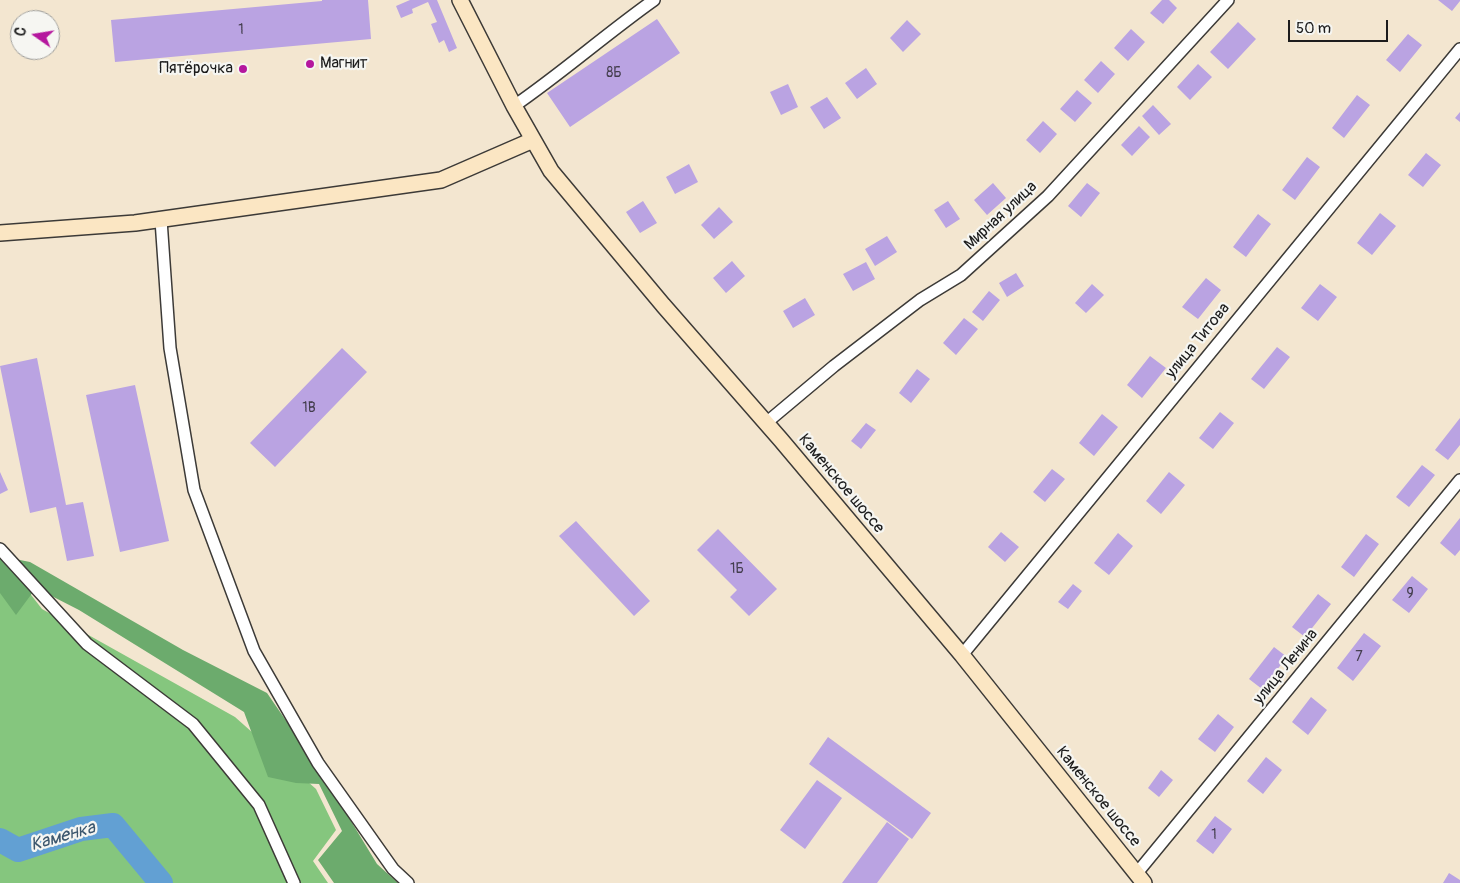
<!DOCTYPE html>
<meta charset="utf-8">
<style>
body{margin:0}
#map{position:relative;width:1460px;height:883px;overflow:hidden;background:#f3e6d0;font-family:Pangolin,sans-serif}
canvas{display:block}
.north{position:absolute;left:10px;top:10px;width:50px;height:50px;box-sizing:border-box;background:#f6f6f2;border:1px solid #9f9f9c;border-radius:50%;rotate:283deg;font-size:14px;font-weight:700;line-height:20px;text-align:center;color:#1c1c1c}
.north::after{content:'';display:block;margin:auto;width:18px;height:22px;background:#b5179e;clip-path:polygon(50% 0,100% 100%,50% 72%,0 100%)}
.scale{position:absolute;left:1288px;top:20px;width:100px;height:22px;box-sizing:border-box;border:2px solid #1c1c1c;border-top:0;padding-left:6px;font-size:15px;line-height:18px;white-space:nowrap;color:#1c1c1c;-webkit-text-stroke:4px #f6f6f2;paint-order:stroke}
</style>
<div id="map">
<canvas width="1460" height="883"></canvas>
<div class="north">С</div>
<div class="scale">50 m</div>
</div>
<script>
const ctx = document.querySelector('canvas').getContext('2d');
ctx.lineJoin = 'round';
function fillPath(path, color) {
  ctx.fillStyle = color;
  ctx.fill(path, 'evenodd');
}
function strokePath(path, color, width, dash) {
  ctx.strokeStyle = color;
  ctx.lineWidth = width;
  ctx.lineCap = dash ? 'butt' : 'round';
  ctx.setLineDash(dash || []);
  ctx.stroke(path);
}
function write(font, color, halo, rows, align = 'center') {
  ctx.font = font + ' Pangolin,sans-serif';
  ctx.lineWidth = 4.5;
  ctx.setLineDash([]);
  ctx.textBaseline = 'middle';
  ctx.strokeStyle = halo;
  ctx.fillStyle = color;
  for (const [text, x, y, turn = 0] of rows) {
    ctx.save();
    ctx.translate(x, y);
    ctx.rotate((+turn || 0) * Math.PI / 180);
    ctx.textAlign = isNaN(turn) ? turn : align;
    if (halo) ctx.strokeText(text, 0, 0);
    ctx.fillText(text, 0, 0);
    ctx.restore();
  }
}
fillPath(new Path2D(`
 M0,555l42,54 193,108 81,72 20,41 -23,31 15,22h-160l-51,-62 -34,-2 -63,22 -20,-11z
 M110,833l41,50h-151v-32l18,9 66,-24z`), '#85c67e');
fillPath(new Path2D(`
 M0,556l30,6 153,88 84,43 53,77 57,94 21,19h-64l-16,-23 24,-29 -23,-47 -23,-1 -28,-6 -24,-65 -165,-102 -43,-22 -20,27 -16,-22z`), '#6cab6d');
strokePath(new Path2D(`
 M0,840l18,10 63,-21 32,-4 48,58`), '#62a0d3', 24);
fillPath(new Path2D(`
 M322,0h46l3,39 -256,23 -4,-42 211,-19z
 M410,0h27l20,48 -8,4 -5,-12 -5,3 -8,-19 6,-2 -9,-20 -16,7 1,4 -12,5 -5,-12z
 M1162,0h7l8,8 -14,16 -13,-11z
 M1438,0h22v1l-8,10z
 M657,19l23,34 -110,74 -23,-34z
 M907,20l14,14 -18,18 -13,-14z
 M1238,22l18,17 -28,30 -18,-17z
 M1131,29l14,13 -17,19 -14,-13z
 M1408,34l14,11 -22,27 -14,-12z
 M1101,61l14,13 -17,19 -14,-13z
 M1198,64l14,13 -22,23 -13,-13z
 M866,68l11,16 -20,15 -12,-16z
 M788,84l10,23 -17,8 -11,-23z
 M1077,90l15,13 -17,19 -15,-13z
 M1357,95l13,10 -26,33 -12,-10z
 M827,97l14,21 -17,11 -14,-22z
 M1153,105l18,19 -12,11 -17,-19z
 M1460,112v10l-5,-4z
 M1043,121l14,13 -17,19 -14,-13z
 M1139,126l11,11 -18,19 -11,-11z
 M1426,153l15,12 -18,22 -15,-12z
 M1307,157l13,10 -25,33 -13,-10z
 M689,164l9,18 -23,12 -9,-17z
 M993,183l13,15 -19,17 -13,-15z
 M1087,183l13,10 -19,24 -13,-11z
 M643,201l14,22 -17,10 -14,-21z
 M948,201l12,18 -14,9 -12,-18z
 M719,207l14,15 -19,17 -13,-14z
 M1380,213l16,13 -24,29 -15,-12z
 M1258,214l13,10 -25,33 -13,-10z
 M887,236l10,16 -22,14 -10,-17z
 M732,261l13,15 -19,17 -13,-15z
 M866,262l9,17 -22,12 -10,-17z
 M1016,273l8,13 -17,11 -8,-14z
 M1206,278l15,12 -23,29 -16,-12z
 M1092,284l12,11 -18,18 -11,-10z
 M1320,284l17,13 -19,24 -17,-13z
 M989,291l11,9 -17,21 -11,-9z
 M805,298l10,17 -22,13 -10,-17z
 M964,318l14,11 -22,26 -13,-12z
 M1277,347l13,10 -26,32 -13,-10z
 M342,348l25,24 -92,95 -25,-24z
 M1150,356l16,12 -24,30 -15,-13z
 M37,358l29,147 17,-3 11,54 -27,5 -11,-54 -26,6 -30,-147z
 M917,369l13,10 -19,24 -12,-10z
 M135,385l34,156 -49,11 -34,-157z
 M1220,412l14,11 -21,26 -14,-11z
 M1102,414l16,13 -24,29 -15,-13z
 M1460,418v27l-12,15 -13,-10z
 M866,423l10,7 -15,19 -10,-8z
 M1422,465l13,10 -26,32 -13,-10z
 M1052,469l13,10 -20,23 -12,-10z
 M0,472l8,18 -8,4z
 M1169,472l16,13 -24,29 -15,-13z
 M1460,518v32l-5,6 -15,-13z
 M576,521l74,80 -16,15 -75,-80z
 M718,529l59,60 -28,27 -19,-19 7,-7 -40,-40z
 M1001,532l18,15 -14,15 -17,-15z
 M1118,533l15,13 -24,29 -15,-12z
 M1366,534l13,10 -25,33 -13,-10z
 M1412,576l16,13 -19,24 -17,-13z
 M1073,584l9,7 -14,18 -10,-7z
 M1318,594l13,10 -26,33 -13,-10z
 M1364,633l17,13 -28,35 -16,-13z
 M1274,647l13,10 -25,32 -13,-10z
 M1311,697l16,13 -19,25 -16,-13z
 M1218,714l16,13 -19,25 -17,-13z
 M828,737l103,76 -19,26 -103,-75z
 M1266,757l16,13 -19,24 -16,-13z
 M1161,770l12,10 -14,17 -11,-9z
 M817,780l25,18 -37,51 -25,-19z
 M1215,816l17,13 -19,25 -17,-13z
 M887,822l22,17 -32,44h-35z
 M1449,873l11,7v3h-17z`), '#baa3e2');
const street = new Path2D(`
 M514,106c48,-33 92,-72 140,-106
 M161,220l9,128 24,142 60,161 64,112 75,106 15,14
 M766,423l68,-57 86,-66 41,-25 87,-79 180,-196
 M0,549l87,95 106,80 66,81 35,78
 M962,655l498,-606
 M1137,873l323,-393`);
const secondary = new Path2D(`
 M460,0l54,106 37,65 112,134 118,135 181,215 182,228
 M0,233l135,-10 306,-43 92,-40`);
strokePath(street, '#3c3a37', 14);
strokePath(secondary, '#3c3a37', 18);
strokePath(street, '#fff', 11);
strokePath(secondary, '#fbe6c3', 15);
for (const [x, y, r, color] of [
 [310,64,5,"#b5179e"],
 [243,69,5,"#b5179e"]
]) {
  const dot = new Path2D();
  dot.arc(x, y, r, 0, 2 * Math.PI);
  ctx.fillStyle = color;
  ctx.fill(dot);
  strokePath(dot, '#f6f6f2', 2);
}
write('14px', '#443e4e', null, [
 ["1",241,30],
 ["8Б",614,73],
 ["1В",309,408],
 ["1Б",737,569],
 ["9",1410,594],
 ["7",1359,657],
 ["1",1214,835]
]);
write('16px', '#1c1c1c', '#f6f6f2', [
 ["Магнит",320,64],
 ["Пятёрочка",233,69,"right"]
], 'left');
write('16px', '#1c1c1c', '#f6f6f2', [
 ["Мирная улица",1001,216,-43],
 ["улица Титова",1198,341,-51],
 ["Каменское шоссе",841,484,50],
 ["улица Ленина",1286,667,-51],
 ["Каменское шоссе",1098,797,51]
]);
write('italic 18px', '#3c576e', '#f6f6f2', [
 ["Каменка",63,837,-16]
]);
</script>
